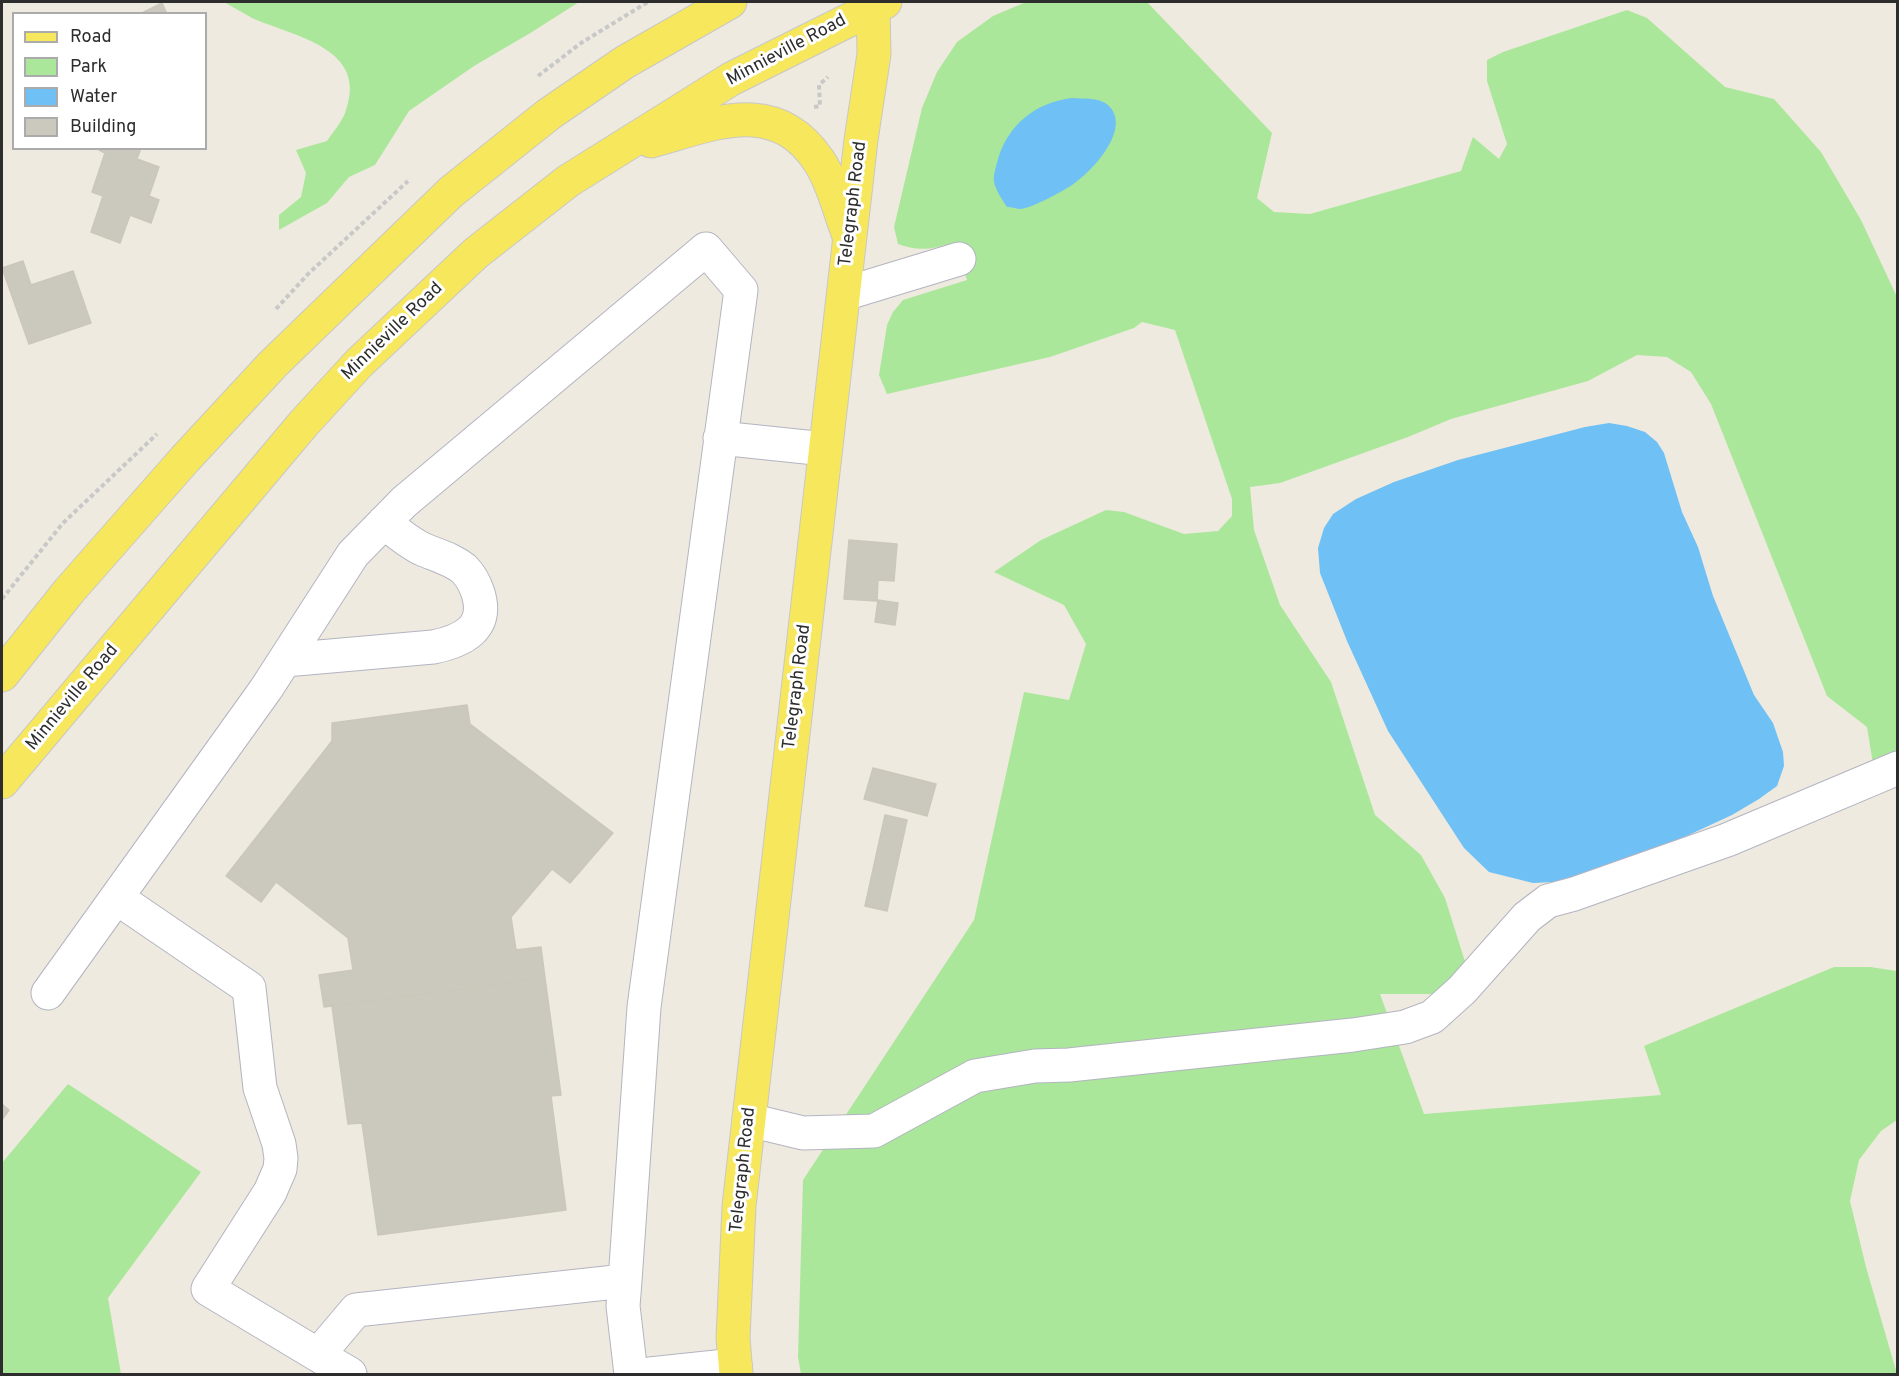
<!DOCTYPE html>
<style>
body{margin:0}
#map{position:relative;width:1899px;height:1376px;overflow:hidden;background:#efeadf;font-family:Overpass,sans-serif}
canvas{display:block}
.frame{position:absolute;inset:0;border:3px solid #2d2d2d;pointer-events:none}
.legend{position:absolute;left:12px;top:12px;width:195px;height:138px;box-sizing:border-box;background:#fff;border:2px solid #ababab;margin:0;padding:8px 10px;list-style:none;font-size:18px;color:#2d2d2d}
.legend li{display:flex;align-items:center;gap:12px;height:30px}
.legend b{width:30px;border:2px solid #ababab}
</style>
<div id="map">
<canvas width="1899" height="1376"></canvas>
<div class="frame"></div>
<ul class="legend">
<li><b style="height:8px;background:#f7e75d"></b>Road</li>
<li><b style="height:16px;background:#aae79a"></b>Park</li>
<li><b style="height:16px;background:#6fc0f4"></b>Water</li>
<li><b style="height:16px;background:#cbc8be"></b>Building</li>
</ul>
</div>
<script>
const ctx = document.querySelector('canvas').getContext('2d');
ctx.lineJoin = 'round';
function fillPath(path, color) {
  ctx.fillStyle = color;
  ctx.fill(path, 'evenodd');
}
function strokePath(path, color, width, dash) {
  ctx.strokeStyle = color;
  ctx.lineWidth = width;
  ctx.lineCap = dash ? 'butt' : 'round';
  ctx.setLineDash(dash || []);
  ctx.stroke(path);
}
function write(font, color, halo, rows, align = 'center') {
  ctx.font = font + ' Overpass,sans-serif';
  ctx.lineWidth = 6;
  ctx.setLineDash([]);
  ctx.textBaseline = 'middle';
  ctx.strokeStyle = halo;
  ctx.fillStyle = color;
  for (const [text, x, y, turn = 0] of rows) {
    ctx.save();
    ctx.translate(x, y);
    ctx.rotate((+turn || 0) * Math.PI / 180);
    ctx.textAlign = isNaN(turn) ? turn : align;
    if (halo) ctx.strokeText(text, 0, 0);
    ctx.fillText(text, 0, 0);
    ctx.restore();
  }
}
fillPath(new Path2D(`
 M224,2h355l-47,30 -58,34 -65,45 -34,54 -26,12 -22,26 -48,27v-15l22,-18 5,-24 -10,-23 31,-9c6,-9 14,-18 18,-28 25,-65 -50,-76 -93,-95 -9,-5 -19,-11 -28,-16z
 M1026,2h121l125,131 -15,65 17,14 36,2 151,-43 12,-34 26,22 8,-15 -20,-63v-21l16,-8 124,-42 20,8 78,69 49,12 47,53 40,68 36,77v456l-24,11 -6,-37 -40,-31 -116,-292 -20,-32 -24,-15 -30,-2 -49,26 -137,38 -43,18 -128,46 -30,4 4,43 26,75 51,77 44,133 46,40 24,43 22,70 -26,26h-61l44,120 237,-19 -17,-49 190,-79h36l27,4v149l-16,11 -22,29 -9,41 16,66 31,107h-1096l-3,-17 5,-177 171,-260 50,-228 45,8 17,-56 -22,-39 -70,-33 47,-32 65,-30 18,2 60,22 34,-3 14,-15v-17l-57,-169 -33,-8 -8,6 -84,29 -163,37 -8,-19 8,-50 6,-13 10,-12 64,-20 -13,-37c-23,6 -33,9 -56,1l-4,-17 28,-119 15,-36 20,-30 36,-26z
 M68,1084l133,88 -93,126 13,76h-119v-211z`), '#aae79a');
fillPath(new Path2D(`
 M1072,98c11,1 27,-1 36,7 25,23 -16,67 -36,80 -11,7 -38,22 -51,24 -4,0 -9,-2 -14,-2 -5,-8 -11,-16 -13,-25 -1,-7 2,-15 4,-23 10,-34 38,-57 74,-61z
 M1609,423l18,3 18,6 12,10 7,11 18,59 16,35 15,49 41,99 19,28 10,29 1,14 -7,20 -18,13 -27,16 -121,56 -37,10 -41,2 -44,-11 -25,-24 -76,-117 -41,-90 -27,-68 -2,-25 6,-20 9,-14 23,-15 38,-17 64,-22 127,-33z`), '#6fc0f4');
const building = new Path2D(`
 M162,3l5,11h-27z
 M100,148h41l-4,11 22,8 -10,29 10,4 -8,23 -21,-8 -10,28 -29,-11 12,-36 -11,-4 13,-39 -6,-3z
 M23,261l8,24 42,-14 18,52 -62,21 -27,-76z
 M849,540l48,4 -3,37 -16,-1 -1,21 -33,-2z
 M878,600l20,3 -3,22 -20,-3z
 M467,705l3,19 143,109 -43,50 -18,-14 -41,48 5,33 25,-3 4,31 -221,29 -5,-32 34,-5 -5,-32 -72,-56 -15,20 -35,-26 106,-135v-18z
 M873,768l63,16 -9,32 -63,-17z
 M885,815l22,5 -20,91 -22,-5z
 M545,978l16,117 -10,1 15,114 -188,25 -16,-112 -14,1 -16,-118z
 M2,1104l7,6 -7,10z`);
fillPath(building, '#cbc8be');
strokePath(building, '#cbc7b9', 1.5);
const minor = new Path2D(`
 M844,294l115,-35
 M720,438l105,11
 M285,660l148,-13c30,-6 56,-19 45,-54 -3,-9 -7,-17 -14,-24 -12,-10 -28,-14 -42,-20 -14,-7 -26,-17 -38,-27
 M48,993l218,-304 87,-135 51,-52 302,-253 35,41 -97,717 -19,274 -269,29 -38,45 -110,-66 62,-97 10,-23 1,-11 -2,-14 -19,-56 -11,-100 -132,-90
 M749,1120l54,13 71,-2 101,-55 60,-10 34,-1 284,-30 52,-8 27,-10 30,-27 65,-73 21,-16 26,-7 153,-54 171,-72
 M625,1281l-2,25 8,68
 M318,1355l32,19
 M650,1374l85,-9`);
const major = new Path2D(`
 M651,141c62,-17 124,-46 168,20 14,21 20,49 29,72
 M2,675l67,-84 116,-132 88,-95 178,-172 98,-78 76,-52 105,-60
 M2,782l302,-359 55,-60 117,-110 92,-72 163,-102 154,-77
 M736,1374l-3,-36 6,-132 122,-1066 13,-86 -1,-48 -2,-4`);
strokePath(minor, '#b3b4c1', 35);
strokePath(major, '#c8c8c8', 35);
strokePath(new Path2D(`
 M538,76l43,-33 67,-41
 M814,107l6,-1 -1,-21 9,-8
 M276,309l32,-35 100,-93
 M2,599l61,-76 94,-89`), '#c8c8c8', 4, [4.5, 3]);
strokePath(minor, '#fff', 33);
strokePath(major, '#f7e75d', 33);
write('18px', '#2d2d2d', '#fff', [
 ["Minnieville Road",787,51,-28],
 ["Telegraph Road",854,204,-83],
 ["Minnieville Road",393,332,-44],
 ["Telegraph Road",798,687,-83],
 ["Minnieville Road",73,698,-50],
 ["Telegraph Road",744,1170,-84]
]);
</script>
